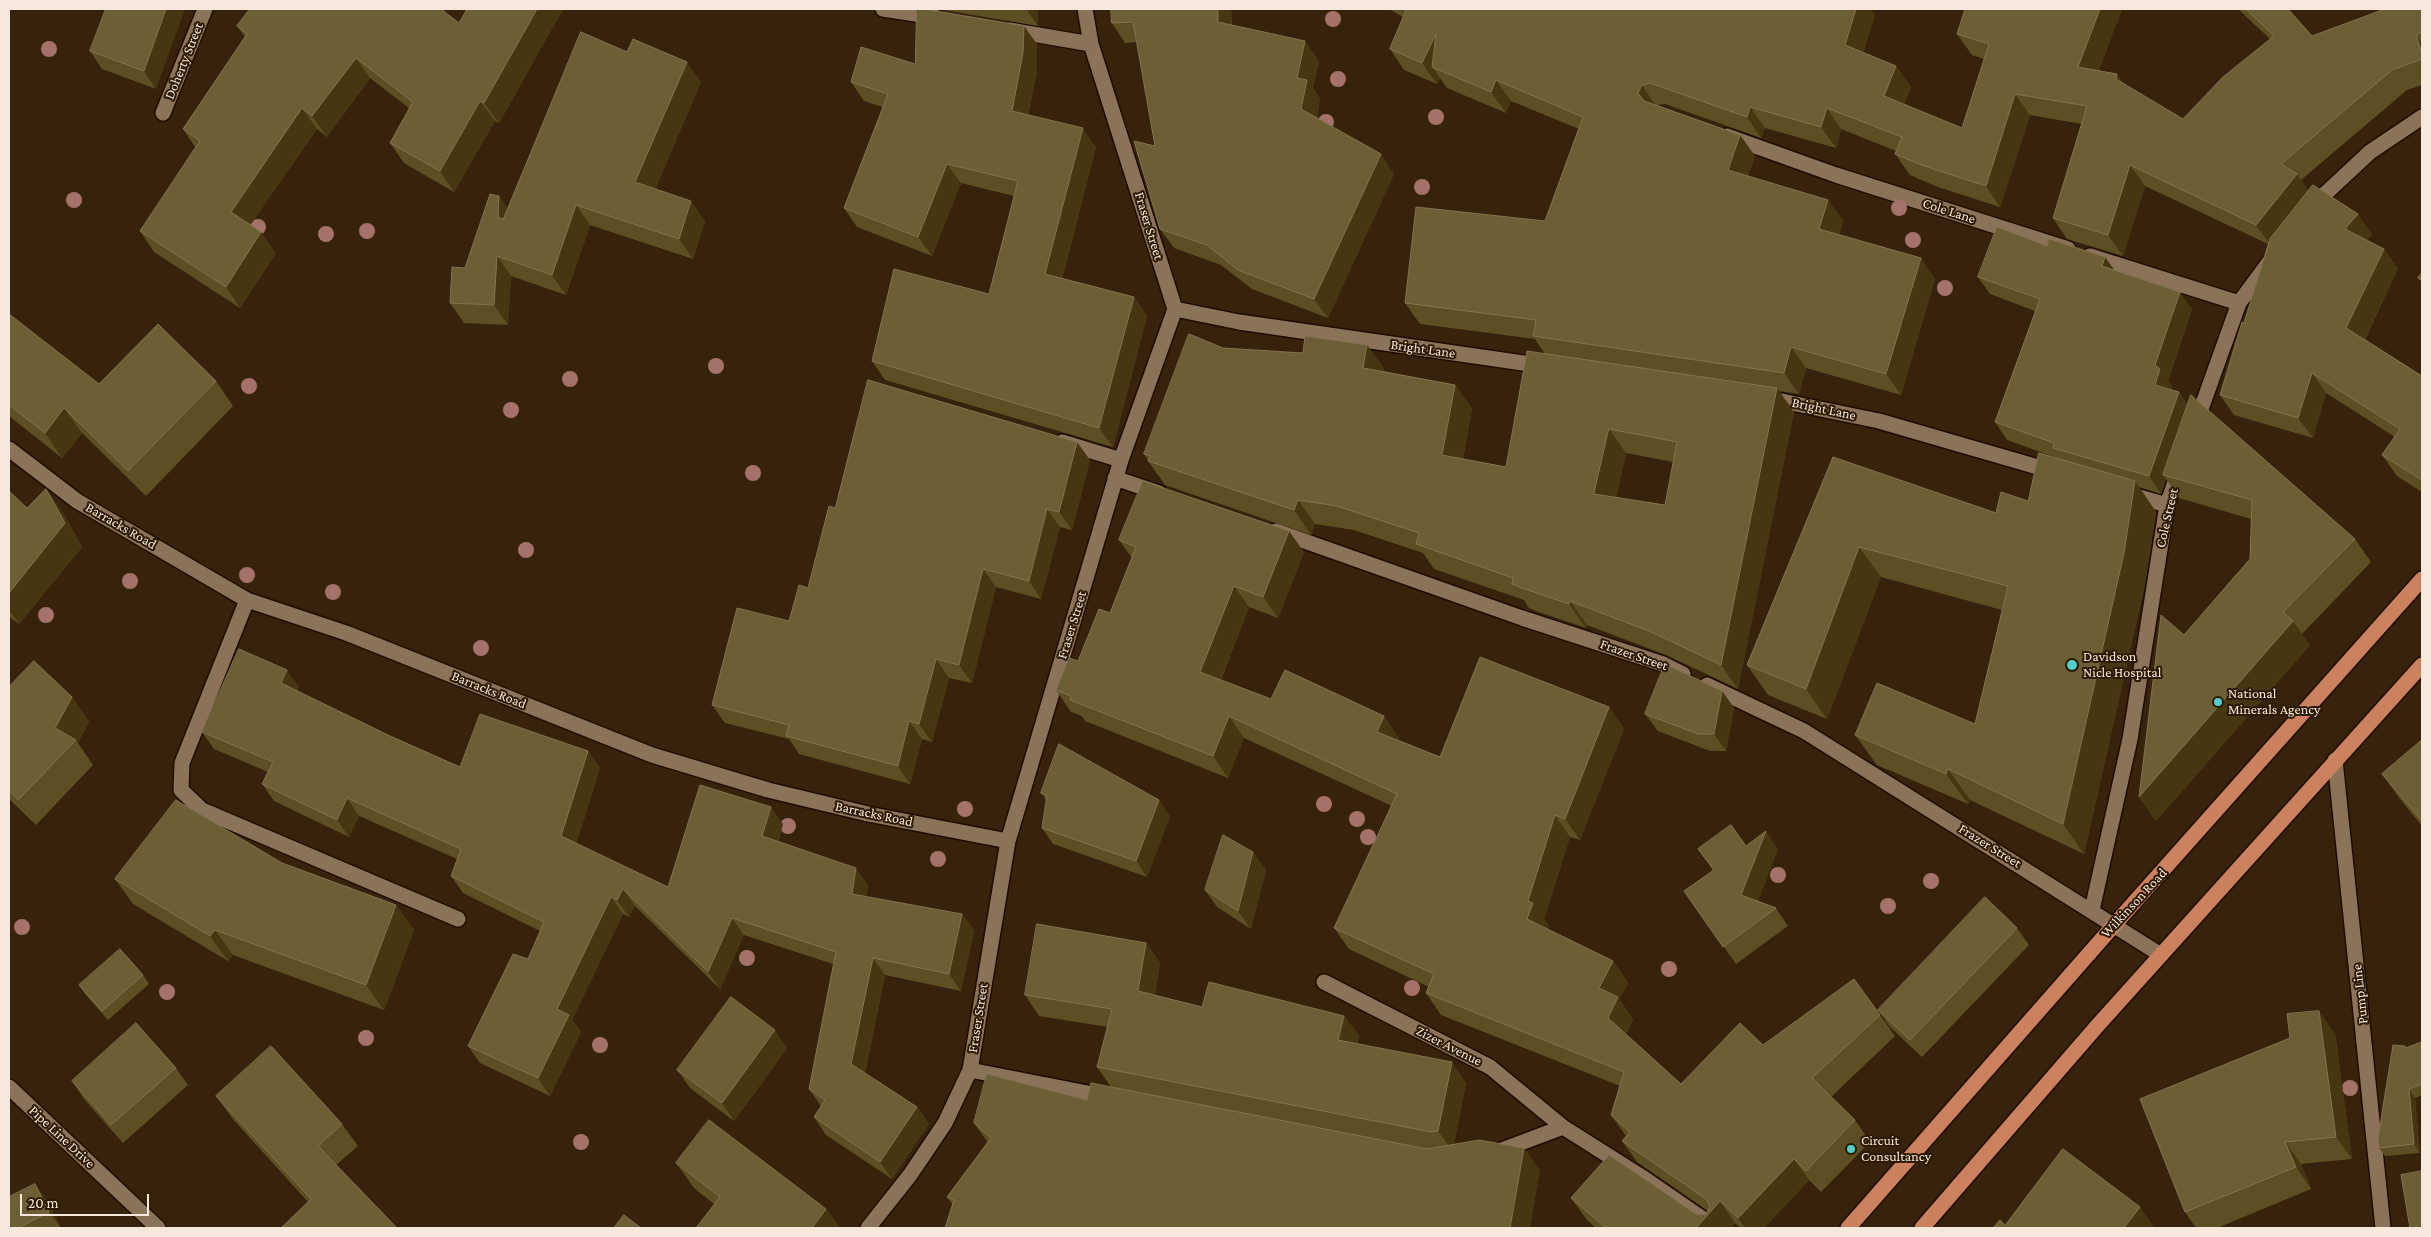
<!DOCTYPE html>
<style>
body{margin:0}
#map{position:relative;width:2431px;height:1237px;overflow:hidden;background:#37230b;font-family:"Crimson Pro",serif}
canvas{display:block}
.frame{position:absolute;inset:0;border:10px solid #f6e8da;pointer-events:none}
.scale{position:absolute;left:20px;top:1194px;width:129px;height:22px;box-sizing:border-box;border:2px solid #f6e8da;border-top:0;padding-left:6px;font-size:15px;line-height:18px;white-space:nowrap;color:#f6e8da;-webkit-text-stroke:4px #2d1902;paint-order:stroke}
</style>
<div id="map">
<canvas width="2431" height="1237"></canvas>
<div class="frame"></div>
<div class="scale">20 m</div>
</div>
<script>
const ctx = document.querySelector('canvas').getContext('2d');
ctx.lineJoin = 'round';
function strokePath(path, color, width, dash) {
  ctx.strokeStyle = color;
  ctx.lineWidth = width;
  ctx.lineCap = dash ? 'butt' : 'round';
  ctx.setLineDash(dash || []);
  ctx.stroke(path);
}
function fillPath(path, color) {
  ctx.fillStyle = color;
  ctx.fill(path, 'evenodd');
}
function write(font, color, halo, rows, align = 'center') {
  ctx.font = font + ' "Crimson Pro",serif';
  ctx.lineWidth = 4;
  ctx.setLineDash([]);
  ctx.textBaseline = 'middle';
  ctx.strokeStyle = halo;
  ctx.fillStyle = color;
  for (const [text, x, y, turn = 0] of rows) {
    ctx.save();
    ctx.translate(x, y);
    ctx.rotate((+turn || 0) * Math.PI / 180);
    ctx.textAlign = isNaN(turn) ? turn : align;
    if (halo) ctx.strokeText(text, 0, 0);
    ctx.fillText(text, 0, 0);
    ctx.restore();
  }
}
const minor = new Path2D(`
 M883,9l52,8
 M1009,30l82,14
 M163,113l42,-104
 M1727,136l109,39 232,74
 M2311,207l59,-55 52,-35
 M2090,256l149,47
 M1175,309l64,13 305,44
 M1767,398l112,23 176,51
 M2196,423l43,-120 31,-42
 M1062,442l59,18
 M9,449l68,52 170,99 99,33 306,122 116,35 100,24 140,27
 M1115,478l44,15
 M2129,494l38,11
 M1276,531l246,87 141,46 20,10
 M247,600l-65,163 -1,27 21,20 256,109
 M1707,685l97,46 357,224
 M2335,760l48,468
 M2092,910l38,-171 37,-234 12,-34
 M1324,982l166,85 73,60 79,50 74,51
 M970,1070l138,27
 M9,1087l149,141
 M1494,1153l69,-26
 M868,1228l42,-53 35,-52 25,-53 38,-229 113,-381 54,-151 -84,-265 -6,-35`);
const major = new Path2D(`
 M1848,1228l267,-304 307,-345
 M1922,1228l176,-203 324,-360`);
strokePath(minor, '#1e0b00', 18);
strokePath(major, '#1e0b00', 18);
strokePath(minor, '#8b7359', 15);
strokePath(major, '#cb815d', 15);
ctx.fillStyle = '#a57269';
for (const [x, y] of [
 [1333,19],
 [49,49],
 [1338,79],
 [1436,117],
 [1326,122],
 [1422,187],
 [74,200],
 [1899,208],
 [258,227],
 [367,231],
 [326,234],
 [1913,240],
 [1945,288],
 [716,366],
 [570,379],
 [249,386],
 [511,410],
 [753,473],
 [526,550],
 [247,575],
 [130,581],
 [333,592],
 [46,615],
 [481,648],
 [1324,804],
 [965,809],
 [1357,819],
 [788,826],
 [1368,837],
 [938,859],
 [1778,875],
 [1931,881],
 [1888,906],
 [22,927],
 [747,958],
 [1669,969],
 [1412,988],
 [167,992],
 [366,1038],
 [600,1045],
 [2350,1088],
 [581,1142]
]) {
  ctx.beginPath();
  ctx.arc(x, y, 8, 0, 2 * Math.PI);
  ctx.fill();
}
fillPath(new Path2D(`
 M106,9l50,80 -54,-20 -12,-18z
 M467,9h96l-64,114 -4,-2 -41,71 -50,-29 -14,-20 19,-35 -39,-30 -43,59 -10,-8 -67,96 26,28 -36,55 -86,-56 -14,-21 55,-84 -12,-18 62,-92 -8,-11 222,-3z
 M938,9h100v17z
 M1111,9h120l1,16 87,36 -6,27 7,11 -3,19 77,56 -66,144 -76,-29 -31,-24 -47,-17 -14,-19 -5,-83 -18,-104 -12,1 -13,-20z
 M1389,9h481l5,6 -12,38 33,13 15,21 -7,17 58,24 22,-69 -12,-4 -15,-21 165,-25 -23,61 25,14 59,35 87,-80 -32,-30h50l24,27 110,-27v76l-15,5 -106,90 7,11 64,43 -5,6 17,9 14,20 -33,70 57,37v116l-25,-16 -15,-21 13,-18 -69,-44 -13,45 -79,-23 -14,-20 24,-72 24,-79 -123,-58 -22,70 -56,-17 -14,-21 29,-94 -52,-9 -30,92 -62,-20 -28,-12 -15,-21 1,-3 -55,-22 -5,19 -71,-20 -4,10 -96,-34 -8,1 83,30 15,21 -7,20 95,44 -4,15 96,44 -34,116 -95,-27 -7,26 -20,-3 15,21 -56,277 -72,-34 -79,-30 -1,3 -50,-17 -7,-3 -5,-8 -90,-31 -11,-16 -69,-23 -39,-6 -4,11 -146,-50 -17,-24v-1l-4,-6 79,-106 80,5 64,-8 17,24 -1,2 72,14 17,24 -9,50 43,8 39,-113 -10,-15 -115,-15 -15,-21 140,-82 34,-92 -68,-28 -5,12 -59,-25 -7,-10 -3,6 -33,-14 -14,-21 13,-32zM1626,453l47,9 -8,43 -49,-7z
 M1037,44v27l-9,44 68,32 -34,132 72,18 13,19 -34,131 -228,-67 -13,-19 117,-67 25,-98 -53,-13 -29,73 -75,-29 -13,-19 39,-101 -19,-6 -13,-19z
 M627,52l74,30 -46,107 50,32 -12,38 -103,-34 -24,70 -55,-19 -3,49 -44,-2 -14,-20 15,-35 34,-72 8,12z
 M2047,246l58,11 9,13 78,39 -24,72 4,6 -1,3 8,2 9,13 167,134 16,23 -69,72 8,11 -154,176 -17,-24 45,-162 66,-76 1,-40 -72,-21 -13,-19 -5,15 -22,-7 17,25 -11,72 -61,270 -114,-54 -2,4 -91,-39 -22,-30 120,-11 27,-114 -121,-33 -54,142 -59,-24 -21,-30 86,-208 163,56 32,-12 33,-41 -1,-1 -53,-19 -12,-18 40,-111 -45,-17 -12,-17z
 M9,314l90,70 117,-3 17,25 -87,90 -64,-63 -20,25 -53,-42z
 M1090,460l-18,70 -12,-3 -19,72 -45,-12 -24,96 -23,-5 -17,64 -10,-3 -12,45 -111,-30 -10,-15 -64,-16 -13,-18 77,-84 19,-33 27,-80z
 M46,489l17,24 19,34 -63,77 -10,-7v-126l18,17z
 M1119,540l185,12 -26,66 -29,-11 -28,73 50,19 113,17 15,22 -1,2 42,17 169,-50 15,22 -44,111 -10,-3 -26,82 4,6 -1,4 66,32 15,22 -9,16 14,20 -7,15 55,50 82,-39 117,-30 15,21 -64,61 24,23 15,22 -49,50 -12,-12 -45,48h-23l-6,-5 -5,5h-134l-9,-8 -16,-22 125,16 9,1 3,-4 -71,-49 -15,-21 4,-5 -15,-21 9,-29 -179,-71 -15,-22 3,-6 -80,-38 -15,-21 58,-122 -148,-68 -16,40 -143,-57 -3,-5 -11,-4 -15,-22 22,-29 32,-48 22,-55z
 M9,687l63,10 17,25 -11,21 15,22 -57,60 -27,-26z
 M299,687l-2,4 93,45 70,31 128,-16 12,17 -24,76 92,43 115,-63 -5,18 90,43 -2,12 96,17 12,17 -13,60 -76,-16 -20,98 52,34 12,17 -37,55 -66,-44 -12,-18 7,-11 -12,-17 24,-125 -89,-29 -24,54 -85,-83 -6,11 -6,-3 -51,106 9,12 -31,64 -70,-33 -12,-17 60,-87 12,-28 -77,-38 -12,-17 6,-17 -98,-43 -10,21 -75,-36 -12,-17 6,-12 -54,-23 -12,-17z
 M1722,691l12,17 -8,43h-16l-52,-20 -13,-17z
 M2422,740v86l-22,-27 -18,-25z
 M1041,793l129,23 -23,61 -94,-33 -11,-16 4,-28z
 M1746,846l32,3 -20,52 18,7 12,18 -52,38 -52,-73 29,-21 -15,-21z
 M1253,852l13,18 -15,59 -34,-22 -12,-17z
 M282,863l114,42 18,25 -30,80 -151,-55 -5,6 -95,-57 -18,-25z
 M2017,928l12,17 -107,112 -32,-30 -12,-17z
 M1146,943l14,20 -5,32 47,12 142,9 15,20 -2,8 109,39 -12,61 70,4 16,23 -588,33 -5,-7 41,-54 -14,-20 113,-23 24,-13 -14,-20 11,-40 -69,-11 -14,-21z
 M143,975l6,9 -41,36 -23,-26 -6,-9z
 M2335,1033l17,126 -51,5 10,25 -94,39h-21l-11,-16 105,-174z
 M2422,1042v53l-7,3 5,55 -35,3 -6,-8 26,-102 2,2z
 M787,1048l-53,73 -44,-33 -13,-18z
 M176,1068l12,17 -65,58 -39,-44 -12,-18z
 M216,1096l126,28 16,22 -22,19 61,63 -89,-26 -76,-84z
 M676,1163l150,46 14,19h-144l18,-24 -20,-16z
 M47,1201l14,27h-52z`), '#5c4f23');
fillPath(new Path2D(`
 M166,9h19l-29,80 -12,-18z
 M537,9h26l-64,114 -15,-20z
 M1026,9h12v17z
 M1218,9h13l1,33 -14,-20z
 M1856,9h14l5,6 -16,51 -14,-21z
 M2100,9h22l-30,79 -14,-21z
 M1024,26l13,18v27l-12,58 -13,-18z
 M1436,34l-4,33 8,11 -3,6 -15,-21z
 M2416,35l6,9v9z
 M1305,41l14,20 -6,27 7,11 -5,29 -14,-19 -4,-31z
 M356,58l14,20 -43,59 -15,-21z
 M687,62l14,20 -52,120 -14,-20z
 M1896,66l15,21 -12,30 -15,-21z
 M2117,74l15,21 -16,-16z
 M1496,80l15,21 -5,12 -15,-21z
 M1642,85l14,21 -3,8 -15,-21z
 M2015,94l15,21 -30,92 -14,-21z
 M480,101l15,20 -41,71 -14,-21z
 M1750,107l15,21 -4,10 -14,-21z
 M302,108l15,21 -72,104 -14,-21z
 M1827,108l14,21 -5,19 -15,-21z
 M1083,128l13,19 -38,146 -13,-19z
 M1740,135l15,21 -12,35 -15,-21z
 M1381,154l13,20 -66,144 -14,-19z
 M947,164l14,19 -29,73 -14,-19z
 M2130,165l15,21 -22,70 -15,-21z
 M2297,174l14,21 -40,51 -15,-21z
 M499,196l14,20 -1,22 -14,-21z
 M1828,200l15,20 -9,30 -15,-21z
 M691,201l14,20 -12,38 -14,-20z
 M576,205l14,20 -24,70 -14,-20z
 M2358,214l14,20 -12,15 -15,-20z
 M261,232l15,21 -36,55 -14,-21z
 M2384,249l14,20 -38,79 -14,-20z
 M497,256l14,20 -3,49 -14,-20z
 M2105,257l12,17 -15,-8z
 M1921,258l14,21 -34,116 -15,-21z
 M2180,292l12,17 -24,72 4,6 -5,16 -12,-18v-20z
 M1134,297l13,19 -34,131 -14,-19z
 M1367,345l17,24 -4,23 -17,-24z
 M1791,347l15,21 -7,26 -15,-21z
 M2312,373l14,20 -13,45 -15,-20z
 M1455,385l17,24 -13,71 -17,-25z
 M1777,388l17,24 -56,277 -17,-24z
 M2179,392l12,18 -28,65 3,4 -5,15 -12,-18z
 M64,408l18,25 -20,25 -17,-25z
 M1609,429l17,24 -15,66 -17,-25z
 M1077,442l13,18 -18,70 -13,-18z
 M2135,481l21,31 -11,72 -61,270 -21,-30z
 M46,489l17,24 19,34 -63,77 -10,-14v-17z
 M1298,500l17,24 -4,11 -17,-25z
 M1047,509l13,18 -19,72 -12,-18z
 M1289,531l15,21 -26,66 -15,-21z
 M1859,547l22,30 -54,142 -21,-30z
 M983,569l13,18 -24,96 -13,-18z
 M1234,586l15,21 -34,87 -15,-22z
 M1570,601l17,24 -1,3 -17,-24z
 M2293,621l17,24 -154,176 -17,-24z
 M936,659l13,19 -17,64 -13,-18z
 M287,670l12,17 -6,13 -12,-17z
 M1722,691l12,17 -8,43 -12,-17z
 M72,697l17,25 -11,21 -2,-3 -21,-12z
 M1609,707l15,22 -44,111 -15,-21z
 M1229,716l15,22 -16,40 -15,-22z
 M1384,716l15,22 -7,15 -15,-21z
 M909,721l13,18 -12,45 -12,-18z
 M588,751l12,17 -27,86 -12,-18z
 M1948,769l22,31 -2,4 -22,-30z
 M347,798l12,18 -10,21 -12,-17z
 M1159,800l11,16 -23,61 -11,-16z
 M771,807l12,17 -9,29 -12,-17z
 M1555,815l15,22 -26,82 4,6 -6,16 -15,-22 1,-18z
 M1766,831l12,18 -24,63 -13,-17z
 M1253,852l13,18 -15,59 -13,-18z
 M856,868l12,17 -4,26 -12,-17z
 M623,889l12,17 -6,11 -12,-17z
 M611,897l12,17 -51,106 9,12 -31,64 -12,-18 19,-69z
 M396,905l18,25 -30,80 -18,-25z
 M962,914l12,17 -13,60 -12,-17z
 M732,918l12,17 -24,54 -12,-17z
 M215,930l18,25 -5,6 -18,-25z
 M1146,943l14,20 -8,48 -14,-20z
 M873,958l12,17 -22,106 -12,-17z
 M1613,961l15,22 -9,16 14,20 -10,20 -15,-21 -9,-30z
 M2319,1011l16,22 17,126 -16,-22z
 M1344,1016l15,20 -7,25 -14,-21z
 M775,1030l12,18 -53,73 -12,-18z
 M1452,1062l14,21 -13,68 -15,-20z
 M2409,1089l6,9 5,55 -6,-9z
 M917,1107l12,17 -37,55 -12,-17z
 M2285,1142l16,22 10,25 -15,-22z
 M1524,1148l16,23 -10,57h-20z
 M1794,1159l15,21 -45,48h-19l-7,-10z
 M35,1184l12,17 14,27 -12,-16z
 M1720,1201l15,22 -5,5h-34z
 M2140,1207l14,20 -1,1h-29z
 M826,1209l14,19h-28z`), '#463611');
const building = new Path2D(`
 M106,9h60l-22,62 -54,-20z
 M250,9h191l18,14 8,-14h70l-53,94 -4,-2 -40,70 -50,-28 23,-41 -57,-44 -44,58 -10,-8 -71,104 30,20 -35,55 -86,-56 60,-90 -17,-12 64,-95 -10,-8z
 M917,9h7l100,17 -1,27 -11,58 71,17 -38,146 89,23 -35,131 -227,-67 22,-92 95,25 29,-113 -71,-17 -29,73 -74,-29 44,-114 -37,-12 10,-35 54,17z
 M1111,9h107v13l87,19 -8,37 10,2 -6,29 80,45 -67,145 -76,-29 -31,-25 -47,-16 -26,-88 21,5 -22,-124 -21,1z
 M1407,9h449l-11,36 51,21 -12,30 78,32 27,-84 -32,-10 8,-25h135l-22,58 39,7 -1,5 67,40 40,-42 51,-41 -28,-27h42l24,27 73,-27h37v23l-6,3 6,18v6l-30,11 -111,94 16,10 -41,51 -126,-60 -22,70 -55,-17 34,-112 -72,-12 -29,92 -62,-20 -29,-12 7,-17 -75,-29 -6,19 -71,-20 -3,10 -97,-34 -8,2 -4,8 6,8 96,34 -12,35 100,30 -9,29 102,29 -35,116 -95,-27 -7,26 -251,-37 3,-16 -131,-17 11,-96 129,14 38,-104 -87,-37 -5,12 -59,-25 4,-33 -14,29 -32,-14z
 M581,32l46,20 6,-13 54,23 -52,120 56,19 -12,38 -103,-34 -24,70 -55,-19 -3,49 -44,-2 2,-36 13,1 25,-74 9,2 -1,21 5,2z
 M2313,185l45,29 -13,15 39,20 -38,79 76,48v104l-40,-25 18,-26 -88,-56 -14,45 -78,-23 22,-73 2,1 26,-84z
 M1997,227l50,19 2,-7 56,18 -3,9 78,26 -25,73 5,4 -5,16 24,7 -30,84 -96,-28 1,-5 -59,-21 45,-123 -62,-22z
 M2422,273v8l-4,-3z
 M9,314l90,70 59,-60 58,57 -88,90 -64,-63 -19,25 -36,-28z
 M1189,334l34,14 80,5 2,-17 62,9 -4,23 92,17 -13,70 64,12 21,-116 250,37 -56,277 -72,-34 -79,-30 -1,3 -50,-17 -7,-3 1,-6 -97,-34 3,-11 -82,-27 -39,-6 -4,10 -146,-49 2,-5 -6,-2zM1609,429l68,13 -12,63 -71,-11z
 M868,380l209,62 -18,70 -12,-3 -18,72 -46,-12 -24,96 -23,-6 -17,65 -10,-3 -11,45 -112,-30 3,-11 -77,-20 25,-97 52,13 10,-36 9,3 21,-82 6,2z
 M2191,395l164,144 -72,73 10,9 -154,176 22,-182 23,20 66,-76 2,-59 -89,-25z
 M2039,453l96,28 -11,72 -61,271 -115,-55 -2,5 -91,-39 22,-52 98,41 33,-138 -149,-39 -53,142 -59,-24 86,-208 163,56 5,-21 27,9z
 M1143,481l146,50 -26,66 -29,-11 -34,86 71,27 14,-29 99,46 -7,16 63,25 40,-100 129,50 -44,112 -10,-4 -27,86 5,2 -6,16 86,42 -14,27 19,9 -10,21 73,66 59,-61 23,22 91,-66 26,36 -68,63 43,42 -49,51 -12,-12 -56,59 -18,-17 -24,27h-90l-35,-30 38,-43 87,59 9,1 5,-8 -4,-8 -84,-58 8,-9 -19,-17 13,-43 -198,-79 8,-19 -100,-46 63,-134 -168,-78 -16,40 -143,-56 1,-4 -15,-6 13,-32 9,3 21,-52 11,4 26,-66 -17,-7z
 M46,489l19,34 -56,70v-102l18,17z
 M239,649l48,21 -6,13 109,53 70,31 20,-53 108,37 -27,85 107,51 32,-102 71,22 -9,29 94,32 -4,26 110,20 -13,60 -76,-16 -22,106 66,43 -37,55 -66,-45 11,-17 -16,-11 27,-137 -104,-34 -24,54 -85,-83 -6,11 -6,-3 -54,112 12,6 -31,63 -70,-32 45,-92 15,5 16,-37 -93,-46 10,-27 -114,-51 -10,22 -75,-36 11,-22 -71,-30z
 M34,661l38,36 -17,31 21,12 -58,60 -9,-10v-103z
 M1665,664l57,27 -8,43h-16l-53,-20z
 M2422,740v81l-40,-47z
 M1059,744l100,56 -23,61 -94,-33 5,-33 -6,-2z
 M176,800l106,63 114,42 -30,80 -151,-55 -5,6 -95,-57z
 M1731,825l15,21 20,-15 -25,64 35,13 -53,39 -39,-56 30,-21 -16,-21z
 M1223,835l30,17 -15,59 -33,-21z
 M1985,897l32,31 -107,112 -32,-30z
 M1037,924l109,19 -8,48 64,16 7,-25 135,34 -6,24 114,22 -14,69 -7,1 -334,-65 15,-58 -87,-14z
 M120,949l23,26 -41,36 -23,-26z
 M731,997l44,33 -53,73 -45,-33z
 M2319,1011l17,126 -51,5 11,25 -111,45 -45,-113 150,-61 -3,-24z
 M136,1023l40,45 -65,57 -39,-44z
 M2422,1042v42l-13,5 5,55 -35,4 -1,-10 15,-93 12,1v2z
 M271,1046l71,78 -24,22 79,82h-116l30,-29 -95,-103z
 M987,1074l100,26 4,-17 336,66 52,-9 45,8 -14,80h-565l9,-28 -7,-3 44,-59 -17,-15z
 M709,1120l117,89 -14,19h-116l24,-31 -44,-34z
 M2063,1149l77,58 -16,21h-131l7,-8 5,5z
 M2422,1171v57h-12l-9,-53z
 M35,1184l14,28 -31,16h-9v-31z
 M624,1215l17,13h-27z`);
fillPath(building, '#6c5f36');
strokePath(building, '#827450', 1);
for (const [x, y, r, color] of [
 [2072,665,6,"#52cdcc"],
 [2218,702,5,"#52cdcc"],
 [1851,1149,5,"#52cdcc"]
]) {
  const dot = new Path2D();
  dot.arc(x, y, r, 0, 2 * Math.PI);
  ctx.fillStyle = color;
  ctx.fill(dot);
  strokePath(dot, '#2d1902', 2);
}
write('14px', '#f6e8da', '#2d1902', [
 ["Doherty Street",184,61,-68],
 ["Cole Lane",1949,211,18],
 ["Fraser Street",1149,226,73],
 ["Bright Lane",1423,349,8],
 ["Bright Lane",1824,409,12],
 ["Cole Street",2167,518,-77],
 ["Barracks Road",121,526,30],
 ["Fraser Street",1072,625,-73],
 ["Frazer Street",1634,655,19],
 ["Barracks Road",489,690,22],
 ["Barracks Road",874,814,12],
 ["Frazer Street",1990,846,32],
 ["Wilkinson Road",2134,903,-47],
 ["Pump Line",2360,994,-96],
 ["Fraser Street",978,1018,-81],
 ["Zizer Avenue",1449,1046,27],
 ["Pipe Line Drive",62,1137,43]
]);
write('14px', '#f6e8da', '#2d1902', [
 ["Davidson",2083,657],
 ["Nicle Hospital",2083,673],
 ["National",2228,694],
 ["Minerals Agency",2228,710],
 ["Circuit",1861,1141],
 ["Consultancy",1861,1157]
], 'left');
</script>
